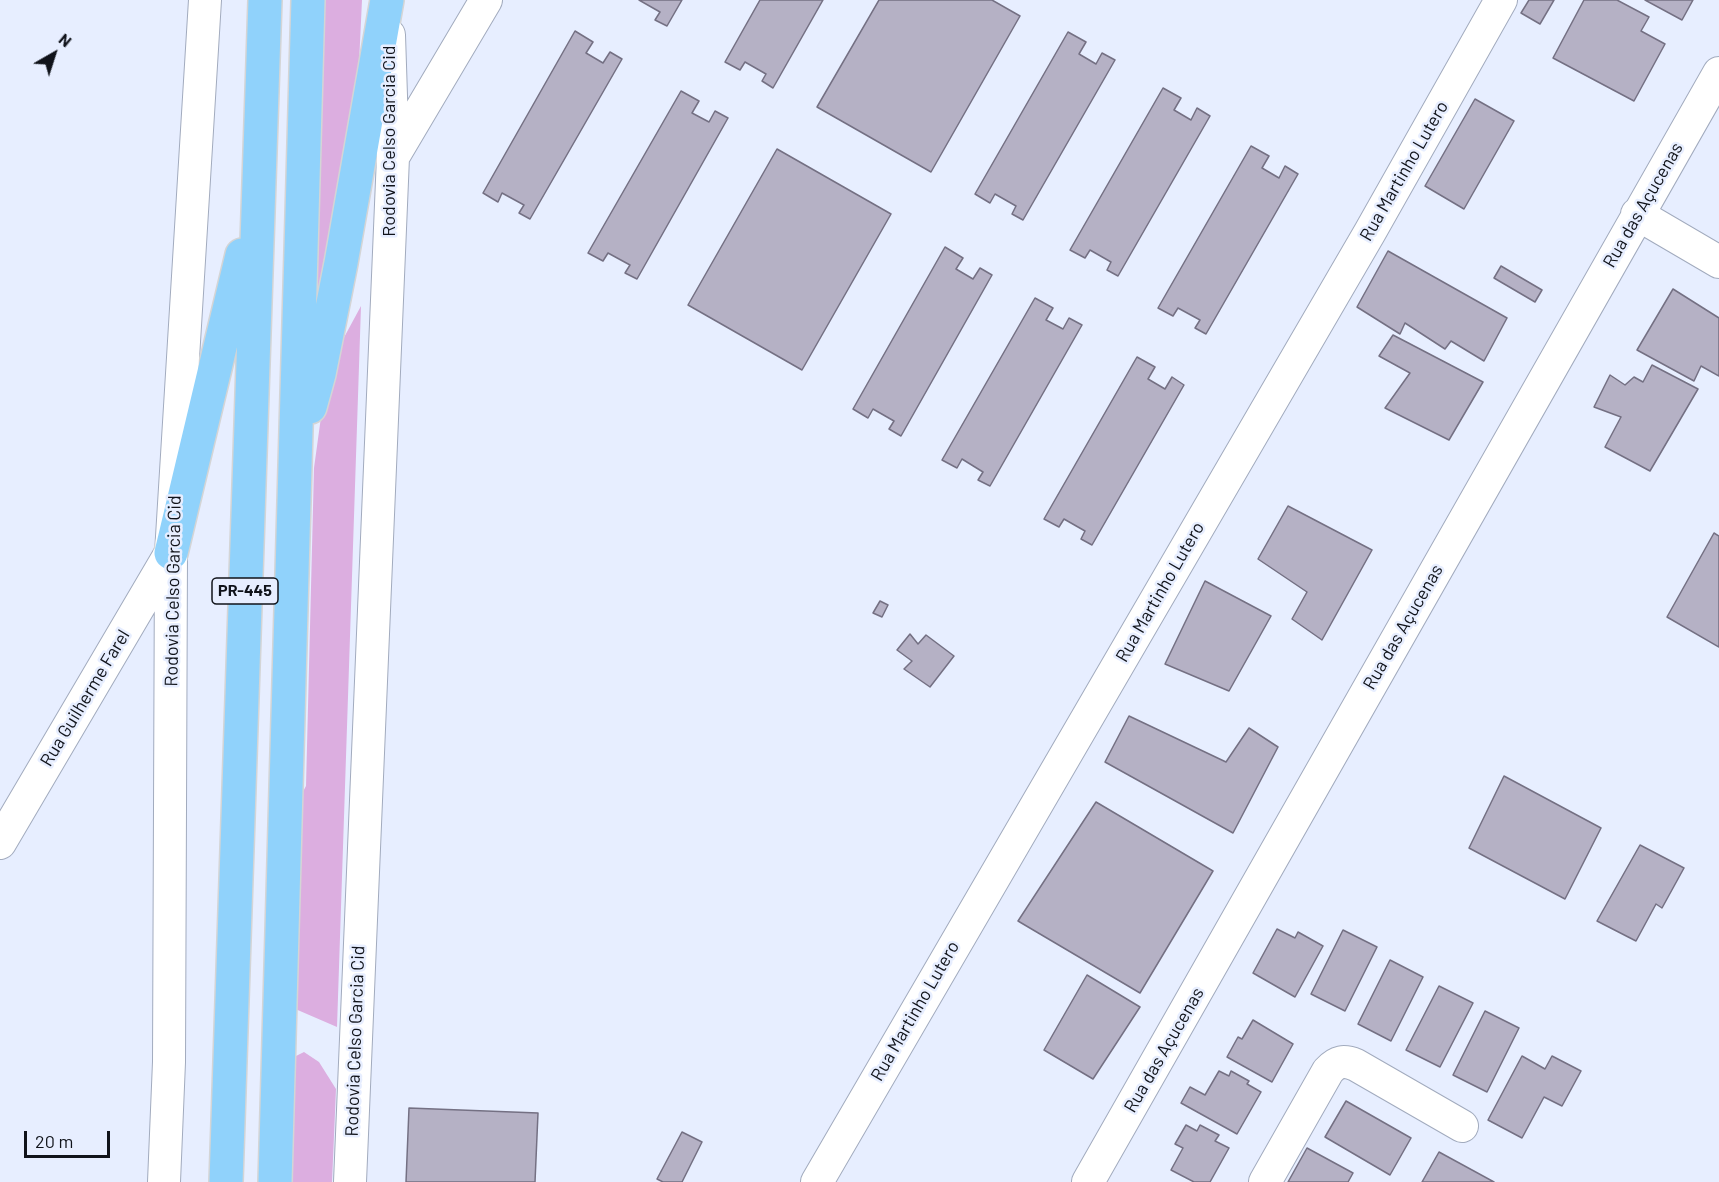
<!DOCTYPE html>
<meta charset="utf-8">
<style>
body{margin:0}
#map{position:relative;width:1719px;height:1182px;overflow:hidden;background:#e7eeff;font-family:Barlow,sans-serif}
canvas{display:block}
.north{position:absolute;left:24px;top:24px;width:60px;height:60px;-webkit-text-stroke:4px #e7eeff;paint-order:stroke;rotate:39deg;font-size:16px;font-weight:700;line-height:24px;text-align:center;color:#10131a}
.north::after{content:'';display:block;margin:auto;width:21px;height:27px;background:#10131a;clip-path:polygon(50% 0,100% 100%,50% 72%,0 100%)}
.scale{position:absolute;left:24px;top:1131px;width:86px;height:27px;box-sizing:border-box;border:3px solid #10131a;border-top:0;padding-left:8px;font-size:18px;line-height:21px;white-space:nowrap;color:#10131a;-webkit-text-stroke:4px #e7eeff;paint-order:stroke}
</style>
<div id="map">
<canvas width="1719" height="1182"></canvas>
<div class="north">N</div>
<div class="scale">20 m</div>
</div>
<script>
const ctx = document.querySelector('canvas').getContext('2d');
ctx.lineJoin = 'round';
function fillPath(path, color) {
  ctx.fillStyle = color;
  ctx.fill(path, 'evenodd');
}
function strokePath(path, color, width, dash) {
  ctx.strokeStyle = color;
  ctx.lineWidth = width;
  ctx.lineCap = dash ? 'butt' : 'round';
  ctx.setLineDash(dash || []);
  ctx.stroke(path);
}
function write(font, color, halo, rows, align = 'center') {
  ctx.font = font + ' Barlow,sans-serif';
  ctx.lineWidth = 5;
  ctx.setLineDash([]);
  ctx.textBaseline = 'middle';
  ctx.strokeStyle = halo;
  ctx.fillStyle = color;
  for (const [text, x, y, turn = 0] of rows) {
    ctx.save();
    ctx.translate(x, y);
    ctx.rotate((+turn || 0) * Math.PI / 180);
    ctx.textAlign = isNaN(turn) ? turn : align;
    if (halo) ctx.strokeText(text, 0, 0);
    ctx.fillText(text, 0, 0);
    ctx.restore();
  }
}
fillPath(new Path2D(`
 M324,0h38l-4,85 -45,257z
 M361,306l-24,721 -44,-19 6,-209 7,-13 8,-318 7,-51 20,-74z
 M304,1052l15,10 17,27 -4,93h-41l3,-125z`), '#dcaee0');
const building = new Path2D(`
 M639,0h43l-15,26 -12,-6 5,-8z
 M760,0h63l-50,88 -11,-7 4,-7 -21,-12 -5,8 -15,-8z
 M879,0h113l28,16 -89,156 -114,-65z
 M1529,0h25l-14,24 -19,-11z
 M1584,0h33l32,17 -8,14 24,13 -31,57 -81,-43z
 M1645,0h48l-11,20z
 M575,31l18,11 -7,11 17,10 7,-11 12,7 -92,160 -11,-6 5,-8 -22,-12 -4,9 -15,-9z
 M1068,32l18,10 -7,12 17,10 6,-11 13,7 -92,160 -11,-6 4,-8 -21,-12 -5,9 -15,-9z
 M1163,88l18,10 -7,12 17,10 6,-12 13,8 -92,160 -11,-6 4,-8 -21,-12 -5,8 -15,-8z
 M681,91l18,10 -7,12 17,9 6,-11 13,7 -91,161 -12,-6 5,-8 -22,-12 -5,8 -15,-8z
 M1475,99l39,22 -50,88 -39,-23z
 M1251,146l18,10 -7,12 17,10 6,-12 13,8 -92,160 -11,-6 5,-8 -22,-12 -5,8 -15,-8z
 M777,149l114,65 -89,156 -114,-65z
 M945,247l18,11 -7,11 17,10 7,-11 12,7 -91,161 -12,-7 5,-8 -21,-12 -5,9 -15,-9z
 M1388,251l119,67 -23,43 -33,-20 -6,8 -40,-26 -5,11 -43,-27z
 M1501,266l41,24 -7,12 -41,-24z
 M1673,289l46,29v58l-18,-10 -7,15 -57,-31z
 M1035,298l18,10 -7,12 17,9 6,-11 13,7 -92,161 -12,-6 5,-8 -21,-13 -5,9 -15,-8z
 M1393,335l90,47 -34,58 -64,-32 25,-35 -31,-17z
 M1137,357l18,10 -7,12 17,10 7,-12 12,8 -92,160 -11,-6 4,-8 -21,-12 -5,8 -15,-8z
 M1652,365l46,24 -48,82 -45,-24 16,-30 -27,-10 16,-32 15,10 9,-8 9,5z
 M1288,506l84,44 -50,90 -30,-21 15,-27 -49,-33z
 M1714,533l5,3v111l-52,-30z
 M1205,581l66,35 -42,75 -64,-27z
 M880,601l8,4 -6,12 -9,-4z
 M910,634l8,10 8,-9 28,21 -24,31 -26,-18 8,-8 -15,-11z
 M1129,716l97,46 23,-34 29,19 -45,86 -128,-71z
 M1504,776l97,52 -36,71 -96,-51z
 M1096,802l117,69 -73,122 -122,-72z
 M1640,845l44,23 -22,40 -6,-4 -20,37 -39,-20z
 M1277,929l18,9 3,-6 25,14 -28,51 -42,-24z
 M1343,930l34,17 -32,64 -34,-17z
 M1390,960l33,17 -32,64 -33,-17z
 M1087,975l53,32 -47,72 -49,-29z
 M1439,986l34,17 -33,64 -34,-17z
 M1485,1011l34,17 -32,64 -34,-17z
 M1253,1020l40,24 -21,38 -45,-25 11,-20 4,2z
 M1522,1056l23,13 7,-13 29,15 -19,35 -18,-9 -22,41 -34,-18z
 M1219,1071l10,5 2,-5 18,10 -2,3 14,8 -24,42 -56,-31 9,-16 15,8z
 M1346,1101l65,37 -21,37 -65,-38z
 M409,1108l129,5 -3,69h-129z
 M1186,1125l11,6 3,-6 19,10 -4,6 14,7 -19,34h-16l-23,-12 12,-22 -8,-4z
 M682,1132l20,10 -20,40h-19l-6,-3z
 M1307,1148l46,25 -5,9h-60z
 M1439,1152l55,30h-72z`);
fillPath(building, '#b5b1c5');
strokePath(building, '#747083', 1.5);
const minor = new Path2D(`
 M393,157l93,-157
 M1637,214l82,48
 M0,843l170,-289
 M164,1182l5,-120 2,-509 34,-553
 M350,1182l43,-1025 -4,-122
 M817,1182l553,-950 131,-232
 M1088,1182l631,-1109
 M1265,1182l63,-111c9,-10 16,-11 28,-6l106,61`);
const highway = new Path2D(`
 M310,407l9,-33 22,-111 46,-263
 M171,553l71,-298
 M226,1182l39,-1182
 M275,1182l33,-1182`);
strokePath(minor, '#a2abbe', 34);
strokePath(highway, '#d4d5d6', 36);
strokePath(minor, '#fff', 32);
strokePath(highway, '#90d2fb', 33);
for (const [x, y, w] of [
 [245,591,66]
]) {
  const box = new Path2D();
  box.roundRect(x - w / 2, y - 13, w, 26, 4.5);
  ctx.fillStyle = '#e7eeff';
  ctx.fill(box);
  strokePath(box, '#10131a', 1.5);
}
write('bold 16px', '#10131a', null, [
 ["PR-445",245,591]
]);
write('18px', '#10131a', '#e7eeff', [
 ["Rodovia Celso Garcia Cid",389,141,-90],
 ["Rua Martinho Lutero",1404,171,-60],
 ["Rua das Açucenas",1643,205,-60],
 ["Rodovia Celso Garcia Cid",173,591,-89],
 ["Rua Martinho Lutero",1160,592,-60],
 ["Rua das Açucenas",1403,627,-60],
 ["Rua Guilherme Farel",85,698,-59],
 ["Rua Martinho Lutero",915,1011,-60],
 ["Rodovia Celso Garcia Cid",355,1041,-88],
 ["Rua das Açucenas",1164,1050,-60]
]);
</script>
